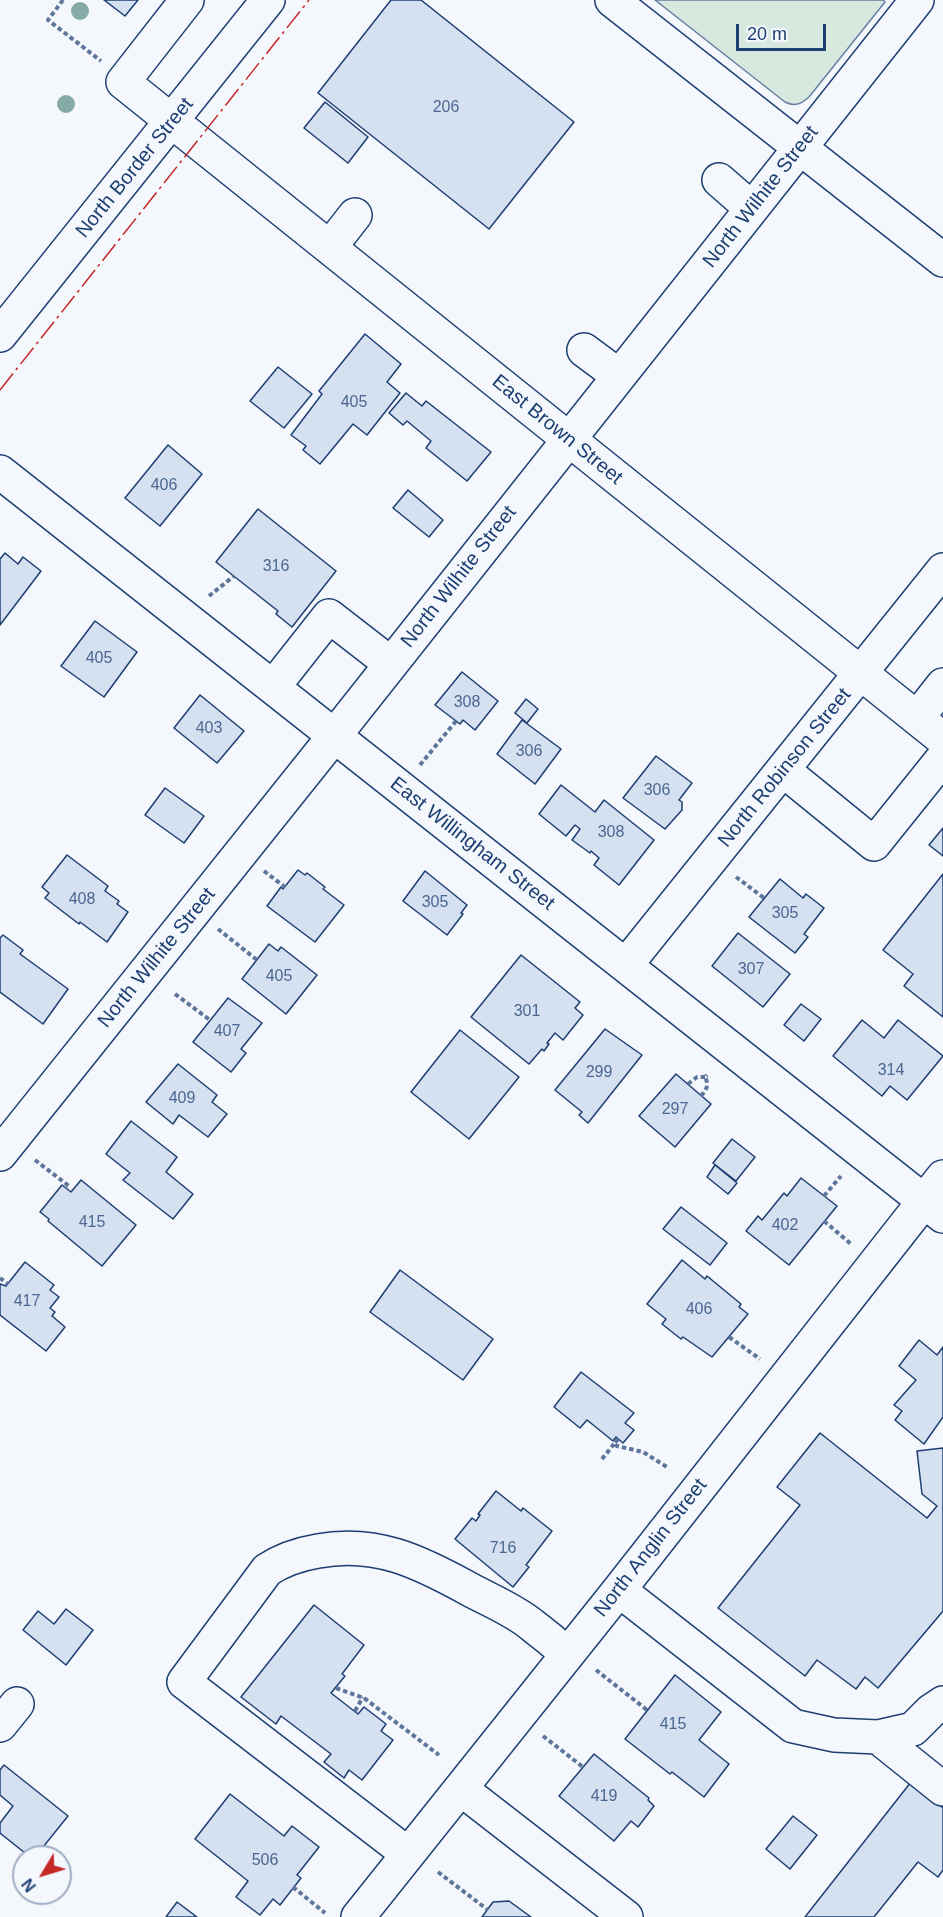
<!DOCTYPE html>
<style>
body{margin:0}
#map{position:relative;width:943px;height:1917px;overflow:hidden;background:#f4f7fb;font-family:Arial,sans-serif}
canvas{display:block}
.north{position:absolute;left:12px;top:1845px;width:60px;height:60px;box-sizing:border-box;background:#f4f7fb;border:2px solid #9eadc5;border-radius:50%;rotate:232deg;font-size:16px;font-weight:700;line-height:24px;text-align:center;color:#1d3f73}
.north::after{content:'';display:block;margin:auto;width:21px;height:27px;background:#c62828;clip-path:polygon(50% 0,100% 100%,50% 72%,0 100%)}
.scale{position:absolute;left:736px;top:24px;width:90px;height:27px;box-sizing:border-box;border:3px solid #1d3f73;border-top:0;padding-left:8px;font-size:18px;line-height:21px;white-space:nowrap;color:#1d3f73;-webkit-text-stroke:4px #f4f7fb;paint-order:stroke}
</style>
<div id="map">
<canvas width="943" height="1917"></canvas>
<div class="north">N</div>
<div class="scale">20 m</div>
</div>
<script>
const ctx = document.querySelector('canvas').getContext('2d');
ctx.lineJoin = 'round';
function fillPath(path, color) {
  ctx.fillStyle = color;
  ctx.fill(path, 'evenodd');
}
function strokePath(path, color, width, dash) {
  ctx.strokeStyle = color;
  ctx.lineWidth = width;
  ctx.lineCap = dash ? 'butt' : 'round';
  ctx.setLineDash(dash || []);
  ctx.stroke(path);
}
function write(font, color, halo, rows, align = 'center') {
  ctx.font = font + ' Arial,sans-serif';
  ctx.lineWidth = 4.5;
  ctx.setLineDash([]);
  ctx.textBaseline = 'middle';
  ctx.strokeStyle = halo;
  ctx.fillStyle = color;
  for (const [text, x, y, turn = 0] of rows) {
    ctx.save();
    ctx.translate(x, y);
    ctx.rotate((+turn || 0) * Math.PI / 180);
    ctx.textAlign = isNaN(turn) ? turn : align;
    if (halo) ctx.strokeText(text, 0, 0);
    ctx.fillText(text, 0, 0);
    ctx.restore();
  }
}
const green = new Path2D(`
 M655,0h228l2,2 -76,95c-8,7 -14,10 -24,5z`);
fillPath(green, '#d7e8df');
strokePath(green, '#687fa3', 1.5);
const building = new Path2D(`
 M104,0h34l-13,16z
 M391,0h30l153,122 -85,107 -171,-136z
 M325,102l43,35 -20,26 -44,-35z
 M365,334l36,30 -14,18 13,11 -33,42 -14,-11 -33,40 -17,-14 3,-4 -15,-11 31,-41 -3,-3z
 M278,367l34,27 -28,34 -34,-27z
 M406,393l16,13 4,-5 65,51 -24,29 -41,-33 5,-7 -24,-20 -4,4 -14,-12z
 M168,445l34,29 -42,52 -35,-28z
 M408,490l35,30 -14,17 -36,-29z
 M258,509l78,62 -44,56 -16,-13 2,-3 -62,-49z
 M5,553l13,11 5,-7 18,14 -41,54v-66z
 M95,621l42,31 -33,45 -43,-31z
 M462,672l36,29 -23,29 -12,-10 -3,4 -25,-19z
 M200,695l44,36 -27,32 -43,-35z
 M526,699l12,10 -11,14 -12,-10z
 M522,720l39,29 -26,35 -38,-30z
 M656,756l36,27 -13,17 3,2v8l-17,19 -42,-31z
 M561,785l34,27 9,-12 50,40 -35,45 -25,-20 5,-7 -8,-7 -1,2 -18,-13 8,-11 -5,-4 -9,11 -27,-22z
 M165,788l39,28 -20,27 -39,-28z
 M943,828v28l-14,-11z
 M67,855l41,31 -3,5 14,10 -2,3 11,8 -21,30 -27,-20 -1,2 -34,-26 4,-5 -7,-6z
 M298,870l7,5 2,-2 18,14 -2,2 21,16 -29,37 -48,-36 14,-19 2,2z
 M425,871l42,34 -6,8 2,1 -16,21 -44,-34z
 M943,874v143l-39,-31 9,-12 -30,-24z
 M780,879l23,19 3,-4 18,14 -20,26 4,3 -13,16 -46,-36z
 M738,933l52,41 -27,33 -51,-41z
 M3,935l20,15 -3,4 48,35 -25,35 -43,-32v-54z
 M269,944l9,7 3,-4 36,28 -31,39 -44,-35z
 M521,955l59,47 -5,6 8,7 -20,25 -8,-7 -8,10 2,1 -5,7 -2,-2 -13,15 -58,-47z
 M228,998l34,25 -21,26 5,4 -15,19 -38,-30z
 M801,1004l20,15 -17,22 -20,-16z
 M862,1020l22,18 14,-18 45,36 -36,44 -17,-14 -8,10 -49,-40z
 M605,1029l37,26 -54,68 -9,-8 3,-3 -27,-22z
 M460,1030l59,47 -50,62 -58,-47z
 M178,1064l39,31 -5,7 15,12 -19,23 -29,-22 -6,9 -27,-22z
 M676,1074l35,30 -36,43 -36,-31z
 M131,1121l46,36 -11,15 27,22 -20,25 -50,-39 7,-7 -24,-19z
 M732,1139l23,18 -19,24 -23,-18z
 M715,1165l22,18 -9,11 -21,-17z
 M801,1178l36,28 -48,59 -43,-34 12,-15 4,4 22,-27 3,3z
 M81,1180l55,45 -34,41 -54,-45 1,-2 -9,-7 22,-27 9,7z
 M681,1207l46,36 -17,22 -47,-36z
 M682,1260l23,19 2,-3 34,28 -2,3 9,7 -36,43 -29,-20 -2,2 -19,-15 4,-5 -19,-15z
 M25,1262l29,23 -4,5 9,7 -9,11 5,4 -3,4 13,11 -19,24 -46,-36v-31l6,2z
 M400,1270l93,69 -30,41 -93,-68z
 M919,1340l18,15 6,-8v70l-19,27 -29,-24 7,-9 -8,-6 22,-25 -17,-14z
 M581,1372l53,41 -9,10 9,7 -11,13 -7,-6 -3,4 -26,-21 -7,8 -26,-21z
 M820,1433l107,85 10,-12 -15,-12 -5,-43 26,-3v163l-65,77 -13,-11 -9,12 -39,-29 -12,16 -87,-68 82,-103 -23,-18z
 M496,1491l25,20 2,-3 29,23 -26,34 3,2 -16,20 -58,-48 17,-21 4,3 4,-6 -2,-1z
 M314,1605l50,40 -22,29 3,2 -14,17 27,21 6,-7 22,17 -5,7 12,9 -31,40 -13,-10 -5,8 -20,-16 7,-8 -50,-38 -5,8 -35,-27z
 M66,1609l27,21 -27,35 -43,-35 15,-19 16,13z
 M675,1675l46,37 -22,28 30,24 -25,33 -32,-25 -2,2 -45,-35z
 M594,1754l55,44 -1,2 6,6 -16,21 -7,-6 -17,20 -55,-45z
 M4,1765l64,51 -33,41h-5l-30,-24v-10l13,-17 -13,-11v-25z
 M911,1782l32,26v62l-5,7 -20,-15 -44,55h-69z
 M230,1794l54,42 8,-10 27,21 -22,28 4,3 -21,27 -7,-6 -13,16 -24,-18 12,-16 -53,-42z
 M793,1816l24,19 -27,34 -24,-20z
 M509,1901l22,16h-49l11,-15z
 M177,1902l20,15h-31z`);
fillPath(building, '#d5e0f0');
strokePath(building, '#1d3f73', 1.5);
const minor = new Path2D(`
 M187,0l-64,82 820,657
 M612,0l331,260
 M719,180l32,28
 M330,247l25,-32
 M0,335l268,-335
 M584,350l35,26
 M0,472l943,744
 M273,687l56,-71 62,48
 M917,718l26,-33
 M783,770l91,74 69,-86
 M626,965l317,-395
 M0,1154l335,-419 582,-735
 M619,1590l174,136 41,9 44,2 35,-8 18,-18 12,-8
 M0,1725l17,-21
 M878,1737l65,52
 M461,1789l165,128
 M408,1854l-224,-172 83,-112c15,-10 33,-16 51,-19 58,-11 102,11 151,38 20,11 45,21 63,36 12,9 24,19 35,29
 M358,1917l261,-327 324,-413`);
strokePath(minor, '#1d3f73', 36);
strokePath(new Path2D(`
 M63,0l-15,20 53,41
 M209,596l25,-20
 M420,765l36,-44
 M264,871l21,16
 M736,877l28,21
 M218,929l39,31
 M175,994l35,26
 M688,1084l9,-7h8
 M701,1096c6,-7 8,-11 4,-19l2,-2
 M35,1160l34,26 -3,3
 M824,1196l17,-20
 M824,1221l27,23
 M0,1278l8,6
 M729,1337l31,22
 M618,1439l-4,5 3,2 26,6 24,15
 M602,1459l12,-15
 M596,1670l51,40
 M336,1688l28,10 75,57
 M355,1711l8,-14
 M543,1736l40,31
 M438,1872l50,38
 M293,1887l32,26`), '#5e769c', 4, [4.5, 3]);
strokePath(minor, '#f4f7fb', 33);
strokePath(new Path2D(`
 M0,390l309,-390`), '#c62828', 1.5, [21, 4.5, 3, 4.5]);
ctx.fillStyle = '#86aba6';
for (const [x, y] of [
 [80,11],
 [66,104]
]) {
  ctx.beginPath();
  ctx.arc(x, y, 9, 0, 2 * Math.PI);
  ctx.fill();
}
write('16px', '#4b6792', null, [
 ["206",446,108],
 ["405",354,403],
 ["406",164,486],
 ["316",276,567],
 ["405",99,659],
 ["308",467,703],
 ["403",209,729],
 ["306",529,752],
 ["306",657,791],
 ["308",611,833],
 ["408",82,900],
 ["305",435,903],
 ["305",785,914],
 ["307",751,970],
 ["405",279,977],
 ["301",527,1012],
 ["407",227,1032],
 ["314",891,1071],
 ["299",599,1073],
 ["409",182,1099],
 ["297",675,1110],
 ["415",92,1223],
 ["402",785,1226],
 ["417",27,1302],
 ["406",699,1310],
 ["716",503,1549],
 ["415",673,1725],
 ["419",604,1797],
 ["506",265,1861]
]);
write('20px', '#1d3f73', '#f4f7fb', [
 ["North Border Street",135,168,-51],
 ["North Wilhite Street",761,197,-52],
 ["East Brown Street",557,430,39],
 ["North Wilhite Street",459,577,-52],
 ["North Robinson Street",785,768,-51],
 ["East Willingham Street",472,844,38],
 ["North Wilhite Street",157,958,-51],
 ["North Anglin Street",651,1548,-52]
]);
</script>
